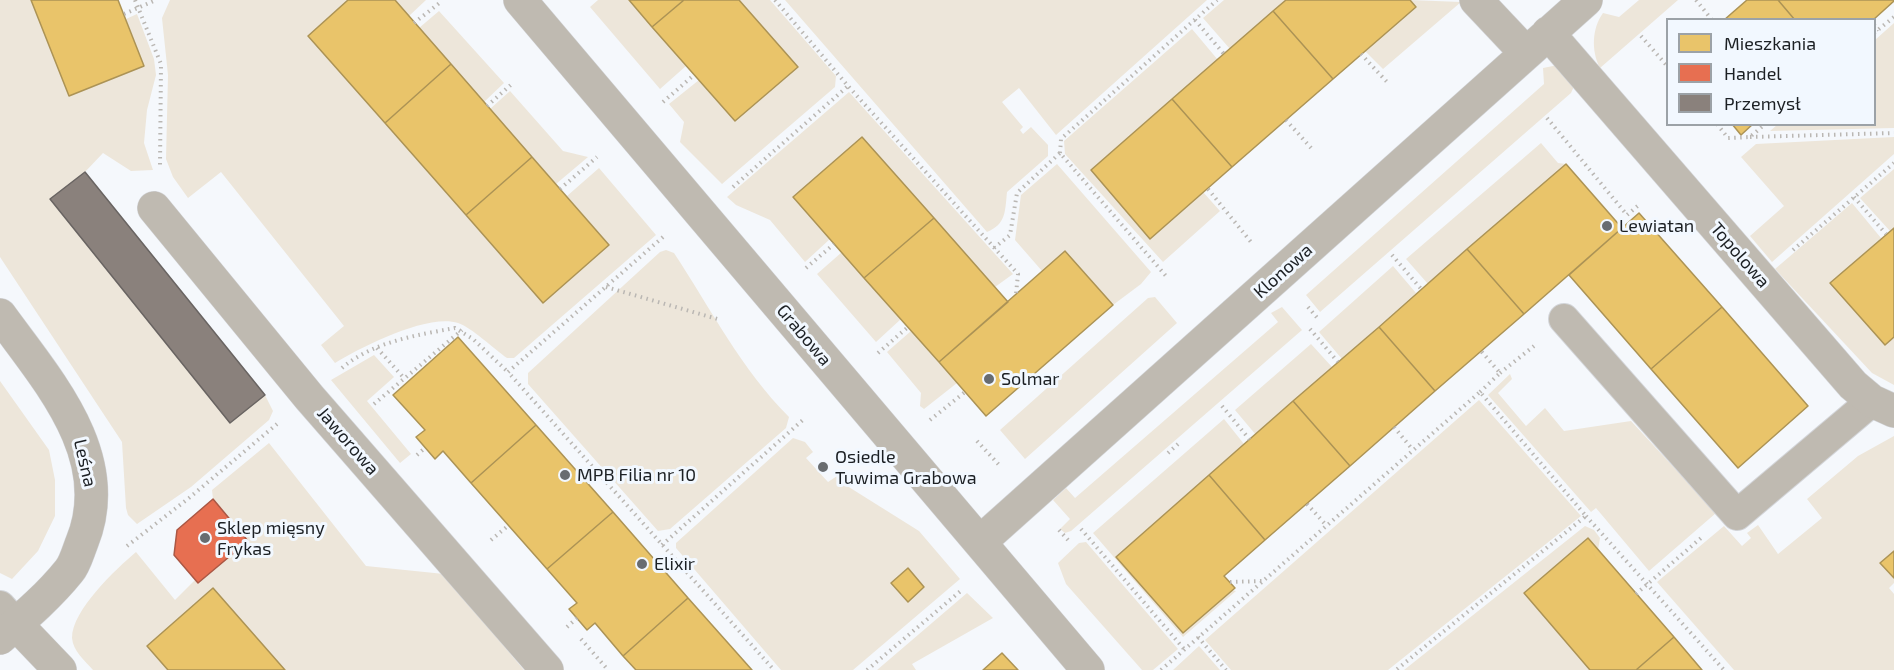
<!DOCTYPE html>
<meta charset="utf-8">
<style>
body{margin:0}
#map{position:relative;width:1894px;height:670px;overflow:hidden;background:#f5f8fc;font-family:"Exo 2",sans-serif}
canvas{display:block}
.legend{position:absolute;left:1666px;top:18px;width:210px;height:108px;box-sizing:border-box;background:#f2f8ff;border:2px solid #9ca2a7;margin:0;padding:8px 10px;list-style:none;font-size:18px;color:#1c2024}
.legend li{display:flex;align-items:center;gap:12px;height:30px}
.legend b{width:30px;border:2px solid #9ca2a7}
</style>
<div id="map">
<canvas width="1894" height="670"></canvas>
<ul class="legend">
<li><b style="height:16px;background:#e9c46a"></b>Mieszkania</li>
<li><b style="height:16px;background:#e76f51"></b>Handel</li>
<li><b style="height:16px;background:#8a817c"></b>Przemysł</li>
</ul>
</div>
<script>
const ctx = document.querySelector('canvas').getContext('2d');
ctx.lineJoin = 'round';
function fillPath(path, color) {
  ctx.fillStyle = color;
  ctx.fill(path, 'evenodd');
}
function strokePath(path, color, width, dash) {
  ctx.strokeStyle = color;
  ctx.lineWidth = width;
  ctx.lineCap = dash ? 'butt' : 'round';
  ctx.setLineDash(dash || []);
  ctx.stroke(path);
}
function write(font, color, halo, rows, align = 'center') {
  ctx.font = font + ' "Exo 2",sans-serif';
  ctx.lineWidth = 6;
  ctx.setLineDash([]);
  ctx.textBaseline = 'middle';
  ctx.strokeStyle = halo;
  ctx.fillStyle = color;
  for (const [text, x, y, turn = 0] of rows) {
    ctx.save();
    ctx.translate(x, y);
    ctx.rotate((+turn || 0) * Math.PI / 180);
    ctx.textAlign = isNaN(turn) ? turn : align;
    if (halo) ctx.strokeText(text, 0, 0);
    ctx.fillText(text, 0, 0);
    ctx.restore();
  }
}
fillPath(new Path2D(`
 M0,0h31l38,96 75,-30 -18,-47 11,-5 17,45 2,16 -9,35 -3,33 9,27 -22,1 -28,-18 -18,19 180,223 8,16 -4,9 -78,67 -54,37 -9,-9 -2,-7 -4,-66 -122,-185z
 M170,0h178l-40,36 235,267 66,-58 -42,-49 32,-28 57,67 -142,123h-7c-13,-9 -36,-31 -49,-35 -30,-10 -97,24 -123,40l-14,-18 23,-19 -123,-154 -33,26 -15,-21 -7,-18 2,-84 -6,-57z
 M395,0h31l-17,16z
 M598,0h31l57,66 -26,23 -70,-82z
 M739,0h31l66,76 -1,11 -113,97 -42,-42 4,-20 -15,-18 30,-24 36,41 62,-54z
 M785,0h422l-151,135 -37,-47 -17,14 21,25 -3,3 3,4 8,-7 17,18v11l-41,36c-2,20 -1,32 -20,40z
 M1224,0h62l-56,49 -27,-31z
 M1410,0l51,2 -78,67 -18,-18z
 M1639,0h39l-78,68c-9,-17 -8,-40 3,-55l16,4z
 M439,11l65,72 -20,19 -65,-74z
 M1894,23v105l-124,3 7,-6 97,-1 1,-84z
 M1192,29l26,31 -68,178 53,-46 17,19 -57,51 -98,-108 -1,-13z
 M1563,64l13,18 -5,11 -251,219 -14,-17 238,-211 -1,-16z
 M510,91l53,60 25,6 -32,27 -66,-75z
 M849,92l164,182 -18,13 -133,-150 -69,60 37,42 -25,23 -35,-42 -34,-15 -9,-8z
 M1894,137v17l-122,108 -22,-26 34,-30 -43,-49 15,-13z
 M1541,143l17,20 8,1 -138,120 -22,-25z
 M1057,164l94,108 -10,12 -28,21 -47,-54 -24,20 -27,-31 6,-45z
 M1894,169v59l-4,3 -30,-33z
 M1852,203l29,35 -50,45 54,62 9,-8v48l-22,-12 -97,-104z
 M666,250l8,3c37,56 67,116 115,164l-3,11 -116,101 -12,2 -130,-147v-11l132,-121z
 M842,252l59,67 -25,23 -59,-68z
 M1393,266l23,27 -74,66 -23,-27z
 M1155,297l22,26 -152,136 -25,-29 148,-132z
 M1282,307l20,23 -231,201 -6,2 -5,-4 10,-10 -17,-19 13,-12 9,10 203,-176 -7,-9z
 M911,331l46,52 -33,26 -4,-3 1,-13 -34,-41z
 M1311,344l21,23 -76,68 -21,-25z
 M374,355l20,22 -27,24 44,53 -11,9 -69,-83z
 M1510,374l2,5 -14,14 28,33 19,-18 19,23 67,-10 85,92 -67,58 -53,-63 -5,4 -103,-117z
 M0,381l49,69 6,30v36l-17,35 -26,28 -12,-6z
 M1479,400l102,116 -193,154h-157l-26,-30z
 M1224,419l20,25 -128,113 67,76 49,-43 4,1 -53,46 -90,-104z
 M1894,436v115l-14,12 14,15v5l-5,5 5,6v76h-160l-77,-88 67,-56 18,20 9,-8 -4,-5 11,-8 20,29 44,-36 -15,-19 51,-43z
 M793,438l12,4 8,10 -7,6 22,24 9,-6 7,8 75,47 41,48 -107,91h-72l-105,-122v-5z
 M269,443l97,123 78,8 80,96h-239l-72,-82 -65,58 20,24h-75c-8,-9 -20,-19 -21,-32 0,-28 44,-69 64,-86l39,48 20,-20 3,3 50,-42 -35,-42 -1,-9z
 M1585,526l9,4 6,8 -2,12 -11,-12 -63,55 66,77h-186z
 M1086,542l92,107 -25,21h-11l-76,-86 -8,-21 21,-20z
 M967,593l26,25 -81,46 4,6h-39z
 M1199,646l21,24h-47z`), '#ede6da');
const homes = new Path2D(`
 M31,0h87l26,66 -75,30z
 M348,0h47l56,64 -66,59 -77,-87z
 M629,0h55l-32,27z
 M684,0h55l59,67 -63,54 -83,-94z
 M1286,0h124l6,7 -83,72 -60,-68z
 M1747,0h31l17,20h-71z
 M1778,0h116v1l-21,19h-78z
 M1273,11l60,68 -101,88 -60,-68z
 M451,64l81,93 -66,58 -81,-92z
 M1172,99l60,68 -82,72 -59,-69z
 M1732,124h21l-12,11z
 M862,137l72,81 -70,60 -71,-81z
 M532,157l77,88 -66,58 -77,-88z
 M1566,164l56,64 -98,86 -57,-65z
 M1639,213l83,94 -71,62 -82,-94z
 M934,218l74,84 -69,60 -75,-84z
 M1894,228v109l-9,8 -55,-62z
 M1467,249l57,65 -89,77 -56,-64z
 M1065,251l48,54 -127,111 -47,-54z
 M1722,307l86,99 -70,62 -87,-99z
 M1379,327l56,64 -85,75 -57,-65z
 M458,337l78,88 -65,58 -28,-32 -8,8 -19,-22 9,-7 -32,-35z
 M1293,401l57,65 -85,74 -56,-65z
 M536,425l77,87 -66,57 -76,-86z
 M1209,475l56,65 -41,36 11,12 -52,45 -67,-76z
 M613,512l75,86 -65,58 -28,-33 -8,7 -18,-21 8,-6 -30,-34z
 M1588,538l86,99 -38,33h-46l-66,-77z
 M1894,551v27l-14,-15z
 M908,568l16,19 -16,15 -17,-19z
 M213,588l72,82h-117l-21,-24z
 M688,598l64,72h-116l-13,-14z
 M1674,637l28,33h-66z
 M1002,653l16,17h-35z`);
fillPath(homes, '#e9c46a');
strokePath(homes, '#ac9355', 1.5);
const shops = new Path2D(`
 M213,499l35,42 -50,42 -24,-28 3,-25z`);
fillPath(shops, '#e76f51');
strokePath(shops, '#aa5744', 1.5);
const industry = new Path2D(`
 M85,172l180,223 -35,28 -180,-224z`);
fillPath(industry, '#8a817c');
strokePath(industry, '#696462', 1.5);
const service = new Path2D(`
 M1564,319l173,196 135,-114
 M0,606l16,18`);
const minor = new Path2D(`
 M520,0l568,670
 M1476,0l50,53
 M1548,33l305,352 19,16 22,10
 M154,208l155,189 238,273
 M0,315c47,65 117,141 82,227 -4,10 -7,22 -13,29 -20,25 -46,47 -69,67
 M980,542l606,-542
 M16,624l44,46`);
strokePath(service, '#d3d5d9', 32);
strokePath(minor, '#d3d5d9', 34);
strokePath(new Path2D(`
 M135,0l26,64 -1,101
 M775,0l73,86 170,188 -2,20
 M1696,0l16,20
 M124,14l32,-14
 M1195,20l29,34
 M414,23l28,-22
 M1874,25l5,5
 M1874,33l20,-16
 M1641,36l27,31
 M1361,54l26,28
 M663,102l31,-27
 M487,106l26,-23
 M1547,118l80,97 13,-11
 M1286,120l26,29
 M1717,124l11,14 22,-1 15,-13
 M1750,137l144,-4
 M1060,153l1,-14 156,-139
 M733,187l115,-101
 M560,189l37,-32
 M1208,189l43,53
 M1854,197l32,37
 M663,237l-155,135 266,298
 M994,248l16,-13 7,-42 43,-40 106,123
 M1793,250l101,-87
 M1392,255l30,35
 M806,268l28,-24
 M606,287l115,33
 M1308,307l11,13
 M1310,329l28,33
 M377,348l27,30
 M878,353l30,-26
 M342,368c30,-26 75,-33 113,-40l18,11 35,33
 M1500,373l34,-27
 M1480,392l20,-19 -19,-22
 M374,404l88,-74
 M1222,406l28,34
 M930,420l35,-28
 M1394,427l19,23
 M977,441l24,26
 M1168,453l10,-9
 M417,455l8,-7
 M1307,504l19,21
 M1586,516l138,154
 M1081,529l103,120
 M1059,530l9,10
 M491,540l18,-15
 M662,545l142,-126
 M127,546l62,-48 88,-74
 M1230,582l32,-1
 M1636,594l65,-56
 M567,627l10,-9
 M1198,637l28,33
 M581,639l27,31
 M867,670l96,-81
 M1161,670l319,-278 106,124 -190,154`), '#bab7b3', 4, [1.5, 4.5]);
strokePath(service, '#bfbab1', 30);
strokePath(minor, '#bfbab1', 33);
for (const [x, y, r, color] of [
 [1607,226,6,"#686c70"],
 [989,379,6,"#686c70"],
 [823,467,6,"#686c70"],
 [565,475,6,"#686c70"],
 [205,538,6,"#686c70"],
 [642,564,6,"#686c70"]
]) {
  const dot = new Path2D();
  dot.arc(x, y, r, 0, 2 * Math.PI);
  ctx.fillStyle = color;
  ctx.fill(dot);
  strokePath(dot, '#f2f8ff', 2);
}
write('18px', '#1c2024', '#f2f8ff', [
 ["Lewiatan",1619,226],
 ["Solmar",1001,379],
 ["Osiedle",835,457],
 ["Tuwima Grabowa",835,478],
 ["MPB Filia nr 10",577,475],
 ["Sklep mięsny",217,528],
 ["Frykas",217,549],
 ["Elixir",654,564]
], 'left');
write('18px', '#1c2024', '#f2f8ff', [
 ["Topolowa",1740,255,49],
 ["Klonowa",1283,271,-42],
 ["Grabowa",804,335,50],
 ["Jaworowa",348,441,49],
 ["Leśna",85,463,77]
]);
</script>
